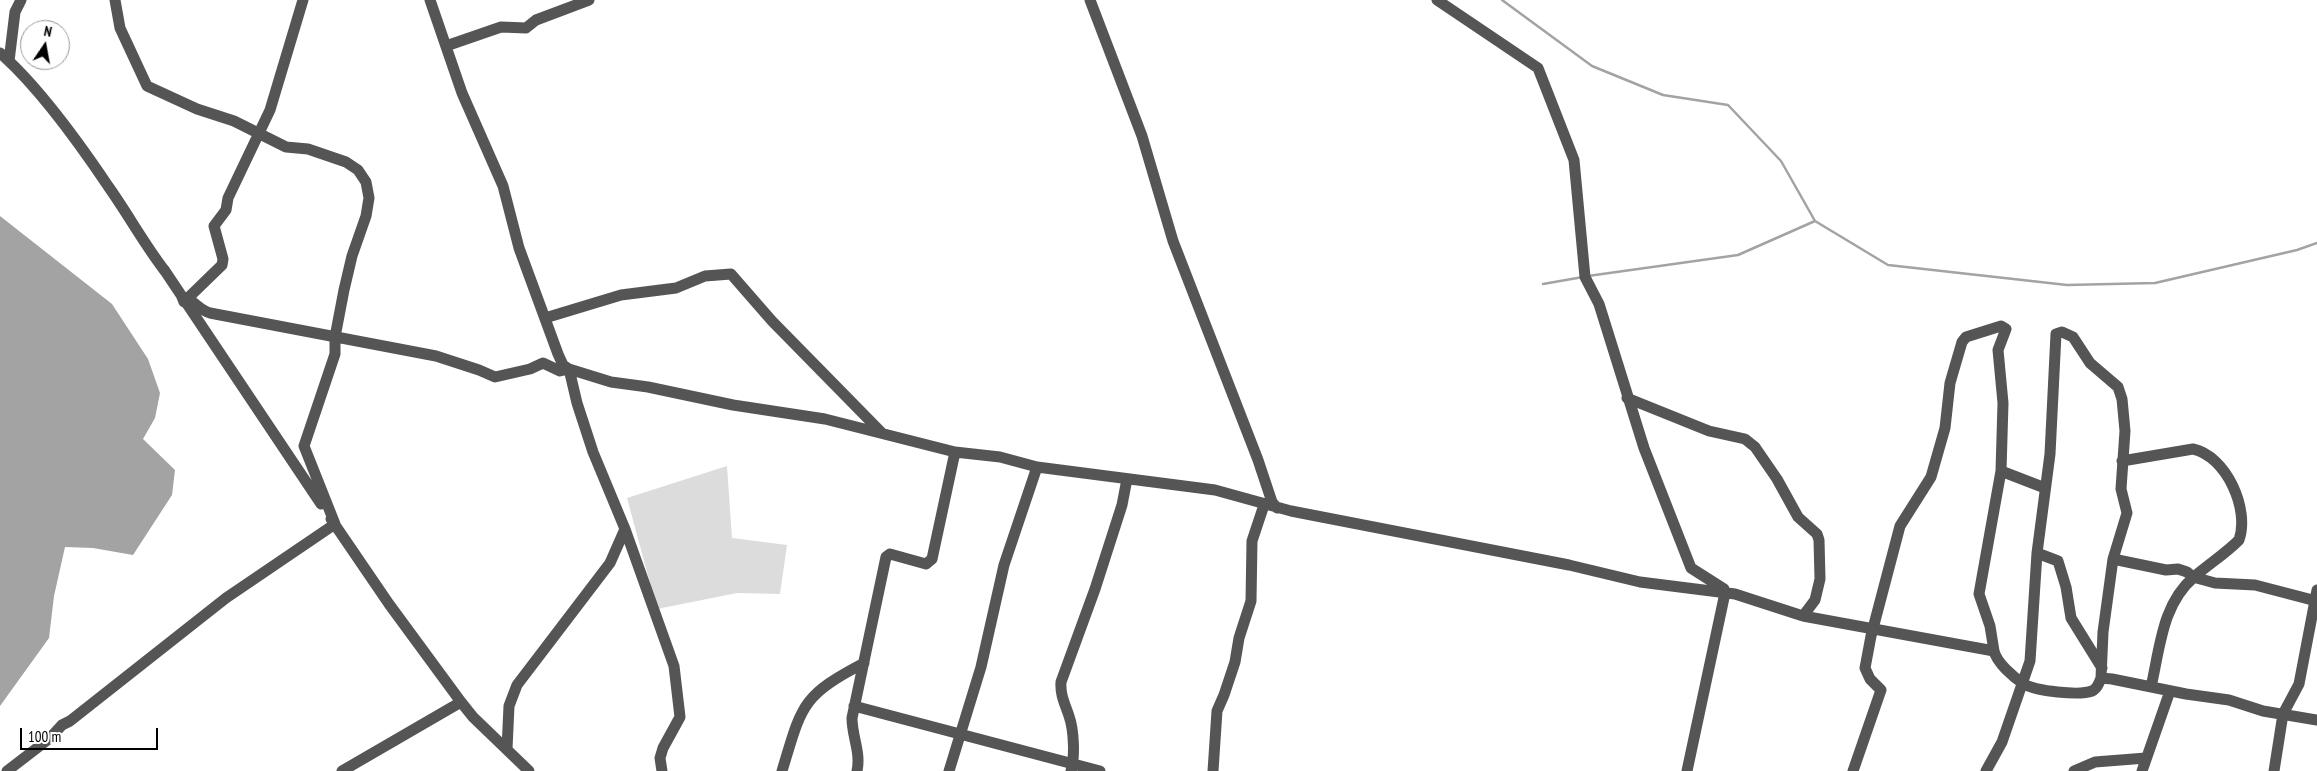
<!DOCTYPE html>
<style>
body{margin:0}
#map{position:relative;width:2317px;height:771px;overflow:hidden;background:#fff;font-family:"PT Sans Narrow",sans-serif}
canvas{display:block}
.north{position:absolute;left:20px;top:20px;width:50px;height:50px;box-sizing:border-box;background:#fff;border:1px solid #999;border-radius:50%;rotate:12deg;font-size:14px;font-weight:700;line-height:20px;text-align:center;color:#000}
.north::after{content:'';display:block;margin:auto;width:18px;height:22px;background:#000;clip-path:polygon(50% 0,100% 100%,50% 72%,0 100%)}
.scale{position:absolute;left:20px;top:728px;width:138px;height:22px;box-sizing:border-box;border:2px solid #000;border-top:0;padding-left:6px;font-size:15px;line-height:18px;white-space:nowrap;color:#000;-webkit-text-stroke:4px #fff;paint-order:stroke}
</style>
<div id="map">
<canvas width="2317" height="771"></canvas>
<div class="north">N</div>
<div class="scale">100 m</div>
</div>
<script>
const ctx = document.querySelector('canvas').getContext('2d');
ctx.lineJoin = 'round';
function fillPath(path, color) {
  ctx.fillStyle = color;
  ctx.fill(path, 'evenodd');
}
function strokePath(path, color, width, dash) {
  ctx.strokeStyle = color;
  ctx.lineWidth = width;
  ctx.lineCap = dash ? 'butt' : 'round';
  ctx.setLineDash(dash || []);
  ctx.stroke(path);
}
fillPath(new Path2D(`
 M727,466l5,72 55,7 -7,49 -43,-1 -80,16 -30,-111z`), '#dcdcdc');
fillPath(new Path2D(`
 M0,216l112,88 36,55 12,34 -5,25 -12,21 32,31 -3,25 -39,60 -40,-7 -28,-1 -11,49 -5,42 -49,68z`), '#a3a3a3');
strokePath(new Path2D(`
 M1502,0l90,66 71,29 65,10 53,56 34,60 73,44 179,20 88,-2 142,-33 20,-7
 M1588,276l150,-21 77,-34
 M1543,284l40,-7`), '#a3a3a3', 2.5);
strokePath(new Path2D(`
 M430,0l32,93 41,93 16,62 39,106 5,11 6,4 8,34 16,49 32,77 49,137 6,51 -17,31 -3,10 2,13
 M1090,0l52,136 31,105 85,219 14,42 5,6
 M1437,0l101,68 36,92 11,117 14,27 45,144 47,120 33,21
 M446,46l55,-19 25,1 10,-8 53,-20
 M0,53c39,34 79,90 108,133 20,28 36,58 57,85l156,233
 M9,61l6,-49 6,-12
 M188,298l34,-33 1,-6 -9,-33 12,-16 2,-12 42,-88 33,-110
 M184,302l-2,-5c11,1 16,13 28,16l226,43 43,14 16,7 35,-8 13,-6 17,8 9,-2 42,13 37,5 85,18 92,14 130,33 45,5 37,10 178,23 76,21 278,54 71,17 95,12 68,22 191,35c3,12 19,26 30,33 12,7 55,12 68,7 5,-2 7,-8 9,-13l11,1 74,15 43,6 34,11 54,9
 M545,318l76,-23 55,-7 29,-12 26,-2 41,47 109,111
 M1627,398l82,33 36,8 10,8 22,32 21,38 19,17 2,6 1,39 -5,21 -12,16
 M2122,461l71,-12c33,7 57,60 46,91 -14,14 -30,24 -45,37 -32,27 -34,71 -43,110
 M2001,471l44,17
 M331,519l58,85 72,98 12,15 56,54
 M2037,553l21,8 8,26 5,31 31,50
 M2113,559l53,11 12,-1 9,3 6,5 22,6 40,2 61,16
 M854,706l246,65
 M507,749l2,-43 8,-21 93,-122 15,-34
 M7,771l43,-33 12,-13 8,-4 156,-123 109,-74 -31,-78 31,-92v-17l9,-47 8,-34 14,-40 3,-18 -3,-16 -8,-12 -12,-8 -38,-13 -22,-2 -52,-26 -37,-12 -50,-23 -27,-58 -5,-28
 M342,771l119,-69
 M782,771c20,-66 19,-75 82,-108
 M857,771c4,-19 -5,-34 -5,-53l34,-161 4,-3 36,10 6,-5 23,-107
 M949,771l32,-104 23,-102 33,-98
 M1071,771c4,-14 3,-41 -2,-55 -4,-12 -9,-21 -8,-34l34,-93 27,-84 5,-26
 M1213,771l4,-60 7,-16 11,-33 4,-24 12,-37 1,-60 12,-36
 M1687,771l38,-178
 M1853,771l28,-81 -11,-11 -5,-11 6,-32 29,-110 31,-49 14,-49 5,-45 12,-41 4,-5 35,-11 5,3 -8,21 5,53 -2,68 -22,123 11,32 4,25
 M1986,771l16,-29 28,-81 7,-108 13,-99 6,-120 6,-2 11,5 17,26 28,24 4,12 3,32 -4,58 6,24 -14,46 -10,73 -2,46
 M2074,771l21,-9 51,-4
 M2142,771l28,-80
 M2274,771l9,-57 16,-30 18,-94`), '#555', 11);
</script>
